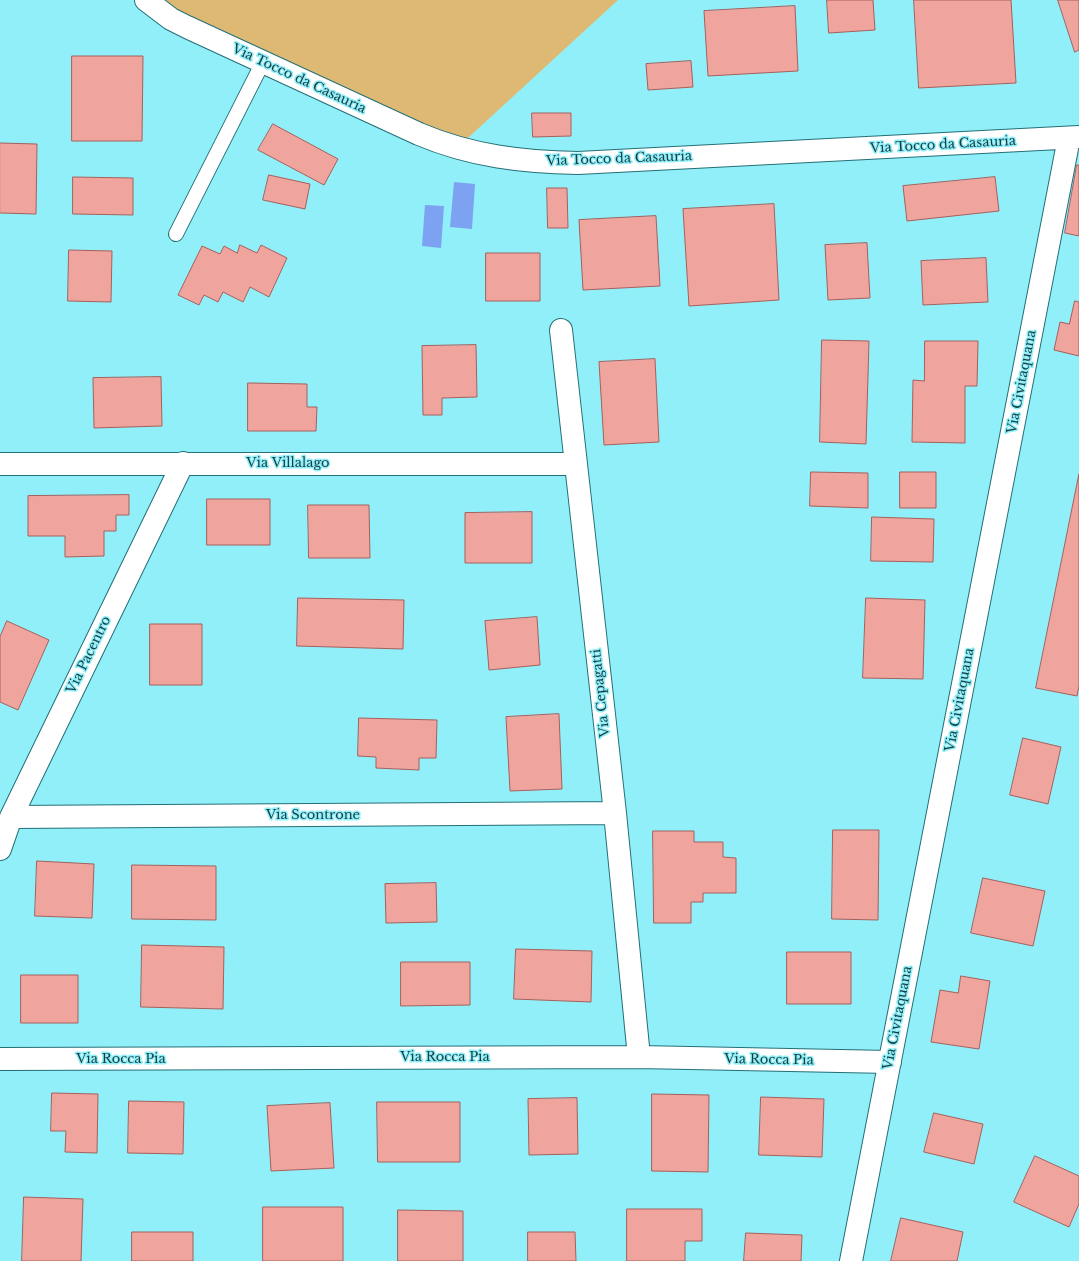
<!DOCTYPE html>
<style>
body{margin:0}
canvas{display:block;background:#91eff9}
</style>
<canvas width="1079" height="1261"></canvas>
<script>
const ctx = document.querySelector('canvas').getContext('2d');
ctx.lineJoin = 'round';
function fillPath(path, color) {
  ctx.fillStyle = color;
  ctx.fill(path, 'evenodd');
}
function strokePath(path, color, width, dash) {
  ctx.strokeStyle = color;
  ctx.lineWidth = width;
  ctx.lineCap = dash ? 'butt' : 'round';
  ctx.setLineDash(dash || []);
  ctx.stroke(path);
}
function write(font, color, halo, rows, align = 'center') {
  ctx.font = font + ' "Libre Baskerville",serif';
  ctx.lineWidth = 3;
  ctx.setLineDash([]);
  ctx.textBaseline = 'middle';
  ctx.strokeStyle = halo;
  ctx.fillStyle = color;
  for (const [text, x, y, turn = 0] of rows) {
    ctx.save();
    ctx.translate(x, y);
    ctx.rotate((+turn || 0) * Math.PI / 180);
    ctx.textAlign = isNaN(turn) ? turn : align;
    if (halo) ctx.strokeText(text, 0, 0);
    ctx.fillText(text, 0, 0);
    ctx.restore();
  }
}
fillPath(new Path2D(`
 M148,0h470l-161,148z`), '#ddb973');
fillPath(new Path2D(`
 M454,182l21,2 -3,45 -22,-2z
 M425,205l19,1 -3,42 -19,-2z`), '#7ca2f1');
const building = new Path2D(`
 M827,0h46l2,30 -46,3z
 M914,0h97l5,83 -97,5z
 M1058,0h21v50l-4,2z
 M795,6l3,65 -90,5 -4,-65z
 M72,56h71l-1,85h-70z
 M691,61l2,26 -45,3 -2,-26z
 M532,113h39v23l-38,1z
 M273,124l65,35 -14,26 -66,-35z
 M0,143l37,1 -1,70 -36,-1z
 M1077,165h2v71l-14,-3z
 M269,175l41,9 -5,25 -42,-9z
 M73,177l60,1v37l-60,-1z
 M995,177l4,34 -92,10 -4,-35z
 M547,188h20l1,40h-20z
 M774,204l5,96 -90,6 -6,-97z
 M656,216l4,70 -77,4 -4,-70z
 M867,243l3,55 -42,2 -3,-55z
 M240,245l17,8 4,-8 26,13 -18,39 -19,-10 -7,15 -20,-10 -5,10 -14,-7 -5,10 -21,-10 24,-49 18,8 4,-8 13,7z
 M69,250l43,1 -1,51 -43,-1z
 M486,253h54v48h-54z
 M986,258l2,44 -65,3 -2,-44z
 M1075,301l4,1v54l-25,-6 6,-28 9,2z
 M822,340l47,1 -3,103 -46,-2z
 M925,341h53l-1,45h-12v57l-53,-1 1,-62 11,1z
 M476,345l1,52 -35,1v17h-19l-1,-69z
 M655,359l4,83 -55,3 -5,-83z
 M161,377l1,49 -68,2 -1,-50z
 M248,383l59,1v23h10l-1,24h-68z
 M811,472l57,1v35l-58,-2z
 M900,472h36v36h-36z
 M1079,474v212l-2,10 -41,-8z
 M129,495v20h-13v16h-12v25l-39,1v-21h-37v-40z
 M207,499h63v46h-63z
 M308,505h61l1,53h-61z
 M532,512v51h-67v-50z
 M872,517l62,2 -1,43 -62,-1z
 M298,598l106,2 -1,49 -106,-3z
 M866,598l59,2 -2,79 -60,-1z
 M537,617l3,48 -51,5 -4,-49z
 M7,621l42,19 -31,70 -18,-8v-65z
 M150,624h52v61h-52z
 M559,714l3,75 -52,2 -4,-74z
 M359,718l78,2 -1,38h-17v12l-43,-2v-11l-18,-1z
 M1023,738l38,9 -13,57 -38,-9z
 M833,830h46l-1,90 -46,-1z
 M653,831h41v11h29v15l13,1v35h-33v9h-12v21h-37z
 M37,861l57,3 -2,54 -57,-2z
 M132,865l84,1v54l-84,-1z
 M983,878l62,13 -12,55 -62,-13z
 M436,883l1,39 -51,1 -1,-39z
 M142,945l82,2 -1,62 -82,-2z
 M516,949l76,2 -1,51 -77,-3z
 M787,952h64v52h-64z
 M401,962h69v43l-69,1z
 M21,975h57v48h-57z
 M961,976l29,5 -11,68 -48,-7 9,-52 18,3z
 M52,1093l46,1 -1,59 -32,-1 1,-21h-15z
 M652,1094l57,1 -1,77 -56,-1z
 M761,1097l63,2 -2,58 -63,-2z
 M577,1098l1,56 -49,1 -1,-56z
 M129,1101l55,1 -1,52 -55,-1z
 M377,1102h83v60h-82z
 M330,1103l4,65 -63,3 -4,-65z
 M934,1113l49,11 -9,40 -50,-12z
 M1035,1156l44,20v28l-10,23 -55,-25z
 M24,1197l59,2 -2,62h-59z
 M263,1207h80v54h-80z
 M627,1209h75v32h-17v20h-58z
 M398,1210l65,1v50h-65z
 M901,1218l62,14 -6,29h-66z
 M132,1232h61v29h-61z
 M528,1232h47l1,29h-48z
 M746,1233l56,2 -1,26h-57z`);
fillPath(building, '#efa49e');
strokePath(building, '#a5605c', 1);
const service = new Path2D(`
 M176,234l87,-172`);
const minor = new Path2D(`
 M146,0l25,19 16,8 232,107c52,22 103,28 159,29l501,-26
 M561,330l54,483 24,244
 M0,464h576
 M11,817l604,-4
 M0,849l11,-32 172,-354
 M0,1059l639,-2 251,5
 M851,1261l218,-1123`);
strokePath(service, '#246f76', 16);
strokePath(minor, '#246f76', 24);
strokePath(service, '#fff', 14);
strokePath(minor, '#fff', 22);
write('13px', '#163f43', '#91eff9', [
 ["Via Tocco da Casauria",299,79,25],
 ["Via Tocco da Casauria",943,145,-3],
 ["Via Tocco da Casauria",619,159,-2],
 ["Via Civitaquana",1022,382,-79],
 ["Via Villalago",288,463],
 ["Via Pacentro",89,655,-64],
 ["Via Cepagatti",601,693,-96],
 ["Via Civitaquana",960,700,-79],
 ["Via Scontrone",313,815],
 ["Via Civitaquana",898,1018,-79],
 ["Via Rocca Pia",445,1057],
 ["Via Rocca Pia",121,1059],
 ["Via Rocca Pia",769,1060,1]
]);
</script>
